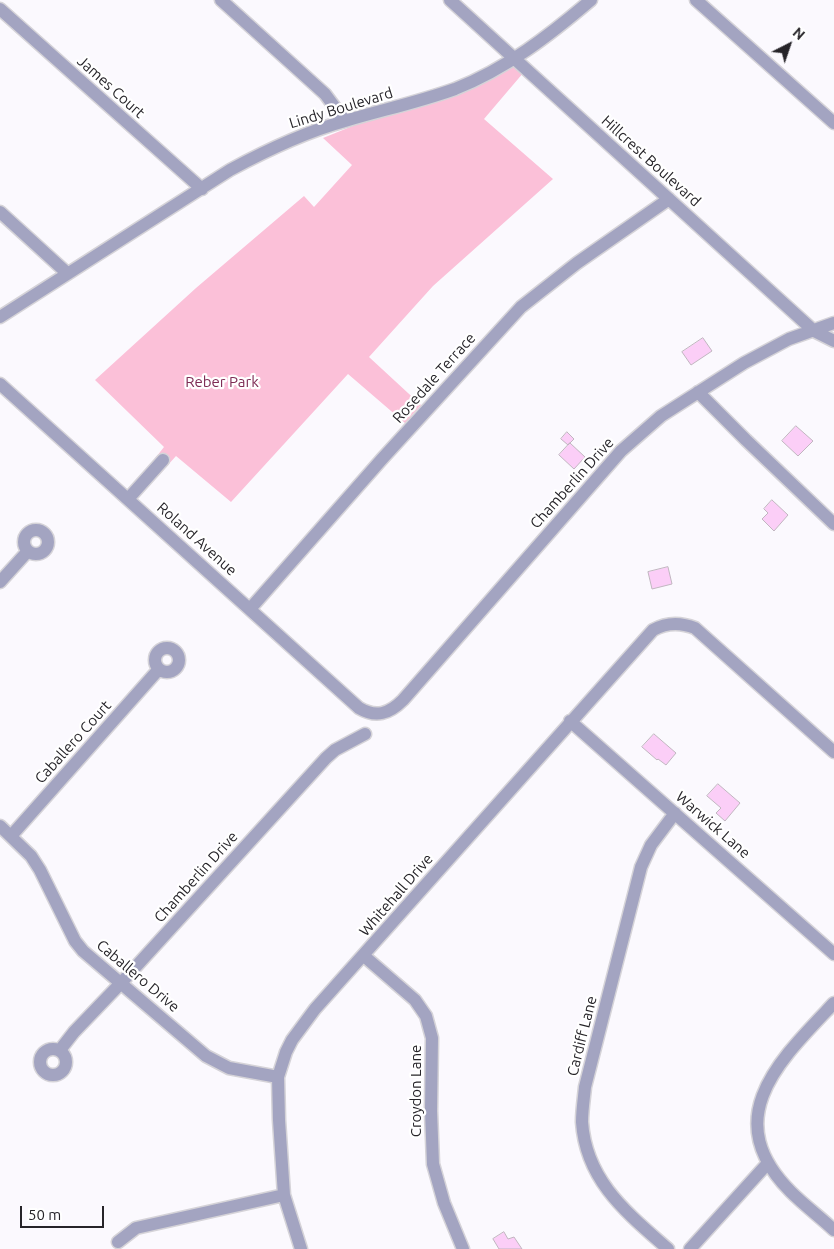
<!DOCTYPE html>
<style>
body{margin:0}
#map{position:relative;width:834px;height:1249px;overflow:hidden;background:#fbf9fe;font-family:Ubuntu,sans-serif}
canvas{display:block}
.north{position:absolute;left:764px;top:20px;width:50px;height:50px;-webkit-text-stroke:4px #fff;paint-order:stroke;rotate:41deg;font-size:14px;font-weight:700;line-height:20px;text-align:center;color:#262429}
.north::after{content:'';display:block;margin:auto;width:18px;height:22px;background:#262429;clip-path:polygon(50% 0,100% 100%,50% 72%,0 100%)}
.scale{position:absolute;left:20px;top:1206px;width:84px;height:22px;box-sizing:border-box;border:2px solid #262429;border-top:0;padding-left:6px;font-size:15px;line-height:18px;white-space:nowrap;color:#262429;-webkit-text-stroke:4px #fff;paint-order:stroke}
</style>
<div id="map">
<canvas width="834" height="1249"></canvas>
<div class="north">N</div>
<div class="scale">50 m</div>
</div>
<script>
const ctx = document.querySelector('canvas').getContext('2d');
ctx.lineJoin = 'round';
function fillPath(path, color) {
  ctx.fillStyle = color;
  ctx.fill(path, 'evenodd');
}
function strokePath(path, color, width, dash) {
  ctx.strokeStyle = color;
  ctx.lineWidth = width;
  ctx.lineCap = dash ? 'butt' : 'round';
  ctx.setLineDash(dash || []);
  ctx.stroke(path);
}
function write(font, color, halo, rows, align = 'center') {
  ctx.font = font + ' Ubuntu,sans-serif';
  ctx.lineWidth = 4.5;
  ctx.setLineDash([]);
  ctx.textBaseline = 'middle';
  ctx.strokeStyle = halo;
  ctx.fillStyle = color;
  for (const [text, x, y, turn = 0] of rows) {
    ctx.save();
    ctx.translate(x, y);
    ctx.rotate((+turn || 0) * Math.PI / 180);
    ctx.textAlign = isNaN(turn) ? turn : align;
    if (halo) ctx.strokeText(text, 0, 0);
    ctx.fillText(text, 0, 0);
    ctx.restore();
  }
}
fillPath(new Path2D(`
 M516,60l8,12 -40,47 69,60 -120,107 -64,71 52,48 -16,18 -57,-49 -117,128 -55,-46 -17,19 -10,-9 15,-19 -69,-67 101,-92 108,-92 10,11 38,-42 -29,-27z`), '#fbc0d8');
const building = new Path2D(`
 M703,338l9,13 -21,14 -9,-13z
 M796,426l17,15 -15,15 -16,-15z
 M567,432l7,7 -6,6 -7,-6z
 M570,443l15,14 -11,12 -15,-14z
 M772,500l16,15 -14,16 -12,-12 6,-6 -4,-4z
 M668,567l4,17 -20,5 -4,-17z
 M654,734l22,19 -10,12 -8,-6 -1,1 -15,-13z
 M718,784l22,19 -15,18 -9,-8 5,-5 -14,-12z
 M504,1232l4,7 6,-2 8,12h-23l-6,-10z`);
fillPath(building, '#fbcef7');
strokePath(building, '#c1b6c0', 1);
const minor = new Path2D(`
 M221,0l104,94 20,27
 M450,0l364,331 20,10
 M696,0l138,123
 M0,9l202,180
 M0,212l67,61
 M0,317l230,-147c37,-20 75,-38 115,-49 37,-11 74,-19 110,-32 51,-20 95,-54 136,-89
 M0,384l359,324c17,10 30,6 44,-8l218,-249 40,-35 83,-53 45,-24 45,-16
 M698,392l48,48 88,84
 M128,499l35,-39
 M24 542a12 12 0 1 1 24 0a12 12 0 1 1-24 0Z
 M0,582l28,-31
 M250,609l132,-150 139,-152 56,-44 92,-64
 M155 660a12 12 0 1 1 24 0a12 12 0 1 1-24 0Z
 M570,721l264,233
 M0,826l31,30 9,14 35,71 8,10 123,105 23,12 49,9
 M11,836l148,-167
 M364,956l51,44 11,16 6,22 -1,73 2,53 11,39 19,46
 M834,1003c-54,57 -117,115 -43,189 13,13 29,25 43,38
 M40 1062a13 13 0 1 1 26 0a13 13 0 1 1-26 0Z
 M60,1050l14,-18 47,-49 205,-225 9,-8 30,-16
 M118,1242l18,-14 148,-33
 M301,1249l-17,-54 -5,-75 -1,-43 8,-25 6,-12 23,-31 338,-379c14,-8 27,-8 42,-2l139,124
 M668,1249c-41,-36 -82,-68 -86,-127 0,-12 2,-24 3,-35l56,-220 10,-22 24,-32
 M690,1249l78,-86`);
strokePath(minor, '#d5d3d8', 15);
strokePath(minor, '#a3a4c1', 12);
write('15px', '#262429', '#fff', [
 ["James Court",111,87,42],
 ["Lindy Boulevard",341,108,-17],
 ["Hillcrest Boulevard",651,161,42],
 ["Rosedale Terrace",434,378,-48],
 ["Chamberlin Drive",572,483,-48],
 ["Roland Avenue",197,539,42],
 ["Caballero Court",73,742,-48],
 ["Warwick Lane",713,825,41],
 ["Chamberlin Drive",196,877,-48],
 ["Whitehall Drive",396,895,-49],
 ["Caballero Drive",138,976,40],
 ["Cardiff Lane",582,1036,-76],
 ["Croydon Lane",416,1091,-90]
]);
write('15px', '#7e2c55', '#fff', [
 ["Reber Park",222,382]
]);
</script>
